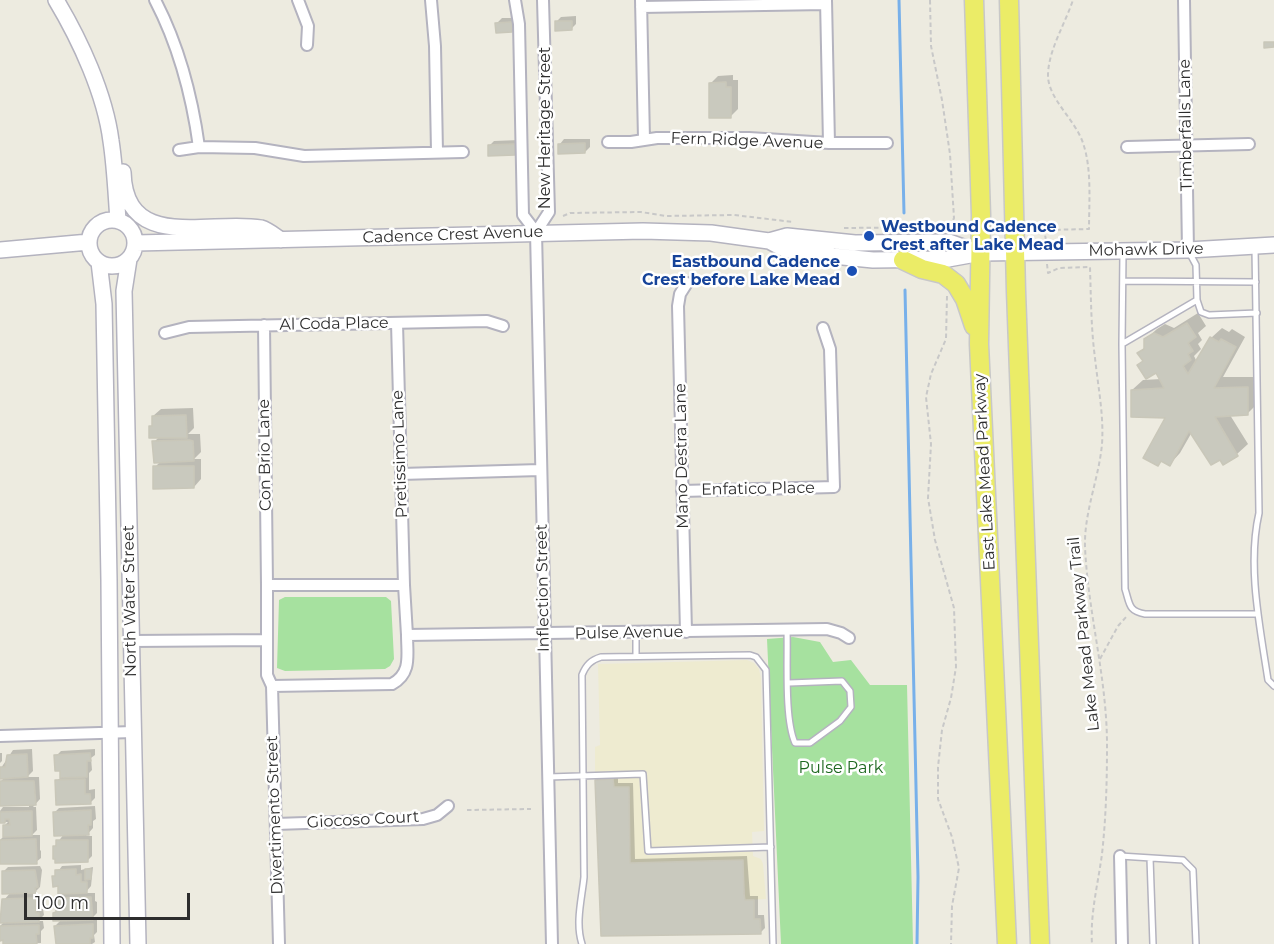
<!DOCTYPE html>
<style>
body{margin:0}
#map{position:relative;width:1274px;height:944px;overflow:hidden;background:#edebe0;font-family:Montserrat,sans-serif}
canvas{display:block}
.scale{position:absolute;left:24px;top:893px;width:166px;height:27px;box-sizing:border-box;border:3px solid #2d2d2d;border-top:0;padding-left:8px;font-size:18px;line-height:21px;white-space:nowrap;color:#2d2d2d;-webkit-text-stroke:4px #fff;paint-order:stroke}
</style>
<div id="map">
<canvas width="1274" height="944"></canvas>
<div class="scale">100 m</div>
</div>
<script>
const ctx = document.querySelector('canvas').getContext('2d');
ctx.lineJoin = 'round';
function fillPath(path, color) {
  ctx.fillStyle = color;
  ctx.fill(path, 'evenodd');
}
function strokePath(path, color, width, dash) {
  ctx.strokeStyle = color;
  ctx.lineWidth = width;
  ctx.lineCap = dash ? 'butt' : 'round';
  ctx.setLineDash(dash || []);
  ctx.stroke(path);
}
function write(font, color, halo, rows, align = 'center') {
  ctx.font = font + ' Montserrat,sans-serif';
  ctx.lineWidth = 5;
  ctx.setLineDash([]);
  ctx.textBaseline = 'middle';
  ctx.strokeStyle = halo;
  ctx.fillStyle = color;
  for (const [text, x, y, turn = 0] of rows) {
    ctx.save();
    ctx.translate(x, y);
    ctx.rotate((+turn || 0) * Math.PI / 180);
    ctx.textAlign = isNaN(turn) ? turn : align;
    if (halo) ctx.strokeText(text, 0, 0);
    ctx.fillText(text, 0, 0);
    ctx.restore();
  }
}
fillPath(new Path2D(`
 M747,660l7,3 5,6 2,10 3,152 -12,1 1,24 8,3 2,5 3,35 -21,1 -2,-40 -113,3 -1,-76h-15l-1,-8 -18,1v-33l5,-2 -2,-81z`), '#eeebd0');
fillPath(new Path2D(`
 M285,597h101l5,4 3,58 -4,7 -5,3 -100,2 -8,-3 2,-68z
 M793,637l27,5 13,20 18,-2 19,25h37l6,259h-132l-14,-305z`), '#a6e19f');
fillPath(new Path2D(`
 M576,16v8l-5,5 -15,-7 5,-5z
 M502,18h14l1,8 -5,5 -15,-8z
 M733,75v5h5v29l-8,8 -20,-33 8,-8z
 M564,139h26v8l-5,5 -25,-8z
 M519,140v8l-4,5 -26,-7 5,-5z
 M1198,313l8,13 -8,7 4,7 -4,4 3,5 -7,7 3,6 14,-24 11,-10 7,4 3,-3 13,8 -22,40h35v26l-10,10 -18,2 18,29 -11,10 -13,9 -32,-31 -12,21 -10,11 -7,-4 -5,4 10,-48 -36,-26 11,-10 18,-1 -4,-8 -13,-11 -5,-7 7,-7v-7l11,-10 8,-5 9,4z
 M193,408l1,20 -6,6h12l1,18 -7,7h7v20l-7,8 -39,-20 5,-5 -6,-20 5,-5 -8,-10 3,-3 -1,-8 8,-7z
 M32,749l1,22 -6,6h12l1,22 -7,8h3l1,23 -5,5h8v16l1,-1v8l-5,4 -36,-22 4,-4v-10l4,-4h-8v-11l3,-4h26v-3h-29v-22l5,-5 -4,-9 12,-18z
 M95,749v6l-4,3 1,12 -3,3v17l6,-1v9l-5,5 -33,-22 5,-5 -6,-20 5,-5z
 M0,753h2v8l-2,2z
 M618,775v8h15l2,76 112,-3 3,40h8v19h6l1,13 -5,5 -158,2 -6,-155 5,-4z
 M95,806l1,13 -3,2v7l-7,8h6v20l-5,5 -33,-14 10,-13 -10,-21 5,-5z
 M81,865v5l12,-3 -2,19 -6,7h10v8l2,1v11l-7,7h7v12l-3,3 1,7 -3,2h-34l-3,-18 7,-7 -5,-8v-12l7,-7 -10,-15 8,-11z
 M40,866l2,4 -2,17 -7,7h7l1,15h2l1,6 -6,6h5l1,7 -3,3v12l-36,1v-5h-5v-13l5,-5 -1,-21 7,-8 -8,-20 5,-5z`), '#0003');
strokePath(new Path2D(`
 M899,0l5,213
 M905,290l13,587 -1,67`), '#78b0ea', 3);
const building = new Path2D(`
 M555,21h17v9l-17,1z
 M512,22v10l-16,1 -1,-10z
 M1264,42h10v5l-10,1z
 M726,82v5h5v31h-22v-35z
 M585,143v10l-27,1v-10z
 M515,144v11l-27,1v-11z
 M1187,323l9,14 -8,6 5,8 -5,3 3,6 -8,6 5,8 22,-37 9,5 2,-3 15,8 -22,41 34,-1v28l-33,2 23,39 -15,9 -3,-5 -9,5 -22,-34 -19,35 -9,-5 -3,5 -15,-8 22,-40 -34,-1v-27l33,-2 -8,-15 -10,6 -9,-14 6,-4 -6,-8 7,-4v-10l10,-6 9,4z
 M186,415l1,23h-38v-12h3v-10z
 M189,440l4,1 1,20 -40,2 -2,-22z
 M153,466h41v22l-41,1z
 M90,753l1,8h-4v16l-27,1v-7h-5l-1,-16z
 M27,754l1,23 -28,2v-12h5l2,-12z
 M85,779v15h5l1,10 -35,1 -1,-25z
 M613,779l1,8h15l1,76 113,-3 1,34 1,6h9v19h6l1,15 -160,2 -6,-156z
 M0,781h34l2,24 -36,1z
 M91,810v15h-3l1,10 -35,1 -1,-24z
 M32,811v25l-29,1v-12h7l-1,-6h-4v4h-5v-11z
 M36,839l1,25h-37v-24z
 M56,840h32v22l-33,1v-4h-2v-13h3z
 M76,869v6l5,-1v8h6v11l-29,1v-8l-5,1 -1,-11h3v-6z
 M85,869h6v10l-6,1z
 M35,870l3,17 -3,1 1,5 -34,1v-23z
 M91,897l2,23 -40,1v-8l3,-1v-14z
 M36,898v15h3v9l-39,1 2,-24z
 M93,924v14h-3v6h-34l-2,-18z
 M39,925v9h-3l1,10h-34v-4l-3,1v-15z`);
fillPath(building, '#c9c9be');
strokePath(building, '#c9c7b9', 1.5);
const lane = new Path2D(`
 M1255,248l4,265c-12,53 1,114 9,167l6,6
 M1189,252l7,13 1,35 4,12 8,3 48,-2
 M1124,281l132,1
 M1197,300l-75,44 3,245c5,15 3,22 20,25h113
 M1122,344l1,-91
 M787,630c1,29 -3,88 8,113h15l30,-22 11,-14 -1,-16 -8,-10 -53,2
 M636,656v-24
 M548,777l95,-3 5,77 123,-4
 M1120,856l63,4 10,10 3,74
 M1150,858l3,86
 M582,944c-7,-21 0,-46 2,-67l-2,-202c4,-10 9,-15 19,-18l149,-2 6,2 10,13 7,274`);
const street = new Path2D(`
 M155,0c24,46 37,96 44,147
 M298,0l10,26 -1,19
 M431,0l4,46 2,106
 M515,0l4,24 4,191 13,17
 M641,0l3,139
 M826,0l3,143
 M1184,0l4,250
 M641,7l185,-3
 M608,142h23l26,-4h92l80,5h58
 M1127,147l122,-3
 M179,150l20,-3 56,1 49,8 159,-4
 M536,232l16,712
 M536,232l13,-20 -6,-212
 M397,323l7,262
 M264,325l3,260
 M165,333l24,-6 298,-6 16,5
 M401,474l139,-4
 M682,491l152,-4 -4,-138 -7,-21
 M686,632l-8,-326 2,-12 7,-11
 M267,640v-55h137l3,50
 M131,641l136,-1v35l5,11 120,-2c20,-11 15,-29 15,-49l420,-6 14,4 8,5
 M272,686l7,258
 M0,736l133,-4
 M276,824l147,-5 14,-4 11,-9
 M1120,856l2,88`);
const secondary = new Path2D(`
 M56,0c24,40 49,94 55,141 4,26 5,53 7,79
 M123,172c2,81 88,47 138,56 7,2 14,8 20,12
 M89 243a23 23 0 1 1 46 0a23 23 0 1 1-46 0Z
 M769,241l18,-5 68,7 94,-1 31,11
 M136,243l507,-12 68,2 58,8 15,8 49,7 40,4 75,-1 33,-6 207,-3 86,-5
 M0,250l89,-8
 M129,259l-5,32 14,653
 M99,262l5,42 5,276 3,364`);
const primary = new Path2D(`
 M974,0l7,215 -2,129 28,600
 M1009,0l7,291 24,653
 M903,260l19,9 21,5 13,10 9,15 9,27`);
strokePath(lane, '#b4b3bf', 8);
strokePath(street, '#b4b3bf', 14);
strokePath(secondary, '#b4b3bf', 18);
strokePath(primary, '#c8c8c8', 21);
strokePath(new Path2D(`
 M930,0l1,46 11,54 8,54 4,64 -5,12
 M563,216l7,-3 71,-1 25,4 68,-1 59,7
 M844,228l105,-1
 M1046,240l-2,-10 45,-1c0,-27 3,-60 -6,-86 -8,-24 -36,-45 -35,-69 1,-25 17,-50 25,-74
 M1047,264l1,9 11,-5 31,-1c1,31 1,61 5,91 3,29 9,57 7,86 -3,34 -18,68 -17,103 3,66 22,131 22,198 0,36 -1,73 -5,109 -4,30 -12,60 -10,90
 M947,296l-1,43 -15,35 -5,23 5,47 -3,54 7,42 19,68 2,59 -5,31 -9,32 -4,37v32l14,38 7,31 -7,38 -1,38
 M1100,659l18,-33 9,-10
 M467,810l64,-1`), '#c8c8c8', 2, [4.5, 3]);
strokePath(lane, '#fff', 5);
strokePath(street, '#fff', 10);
strokePath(secondary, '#fff', 15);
strokePath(primary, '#ebec67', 18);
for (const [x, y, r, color] of [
 [869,236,6,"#1a4fb4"],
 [852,271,6,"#1a4fb4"]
]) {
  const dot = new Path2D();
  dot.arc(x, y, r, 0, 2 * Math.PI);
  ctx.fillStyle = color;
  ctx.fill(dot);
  strokePath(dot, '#fff', 2);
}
write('16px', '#2d2d2d', '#fff', [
 ["Timberfalls Lane",1186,125,-91],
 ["New Heritage Street",545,128,-90],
 ["Fern Ridge Avenue",747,141,2],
 ["Cadence Crest Avenue",453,235,-2],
 ["Mohawk Drive",1146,250,-1],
 ["Al Coda Place",334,324,-1],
 ["Pretissimo Lane",400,454,-92],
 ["Con Brio Lane",265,455,-91],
 ["Mano Destra Lane",682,456,-91],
 ["East Lake Mead Parkway",985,472,-93],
 ["Enfatico Place",758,489,-1],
 ["Inflection Street",543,588,-91],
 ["North Water Street",130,601,-91],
 ["Pulse Avenue",629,633,-1],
 ["Lake Mead Parkway Trail",1084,634,-96],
 ["Divertimento Street",275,815,-92],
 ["Giocoso Court",363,820,-3]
]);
write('bold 16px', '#164399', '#fff', [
 ["Westbound Cadence",881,227],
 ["Crest after Lake Mead",881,245],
 ["Eastbound Cadence",840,262,"right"],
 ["Crest before Lake Mead",840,280,"right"]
], 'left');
write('16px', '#1e6820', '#fff', [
 ["Pulse Park",841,768]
]);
</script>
